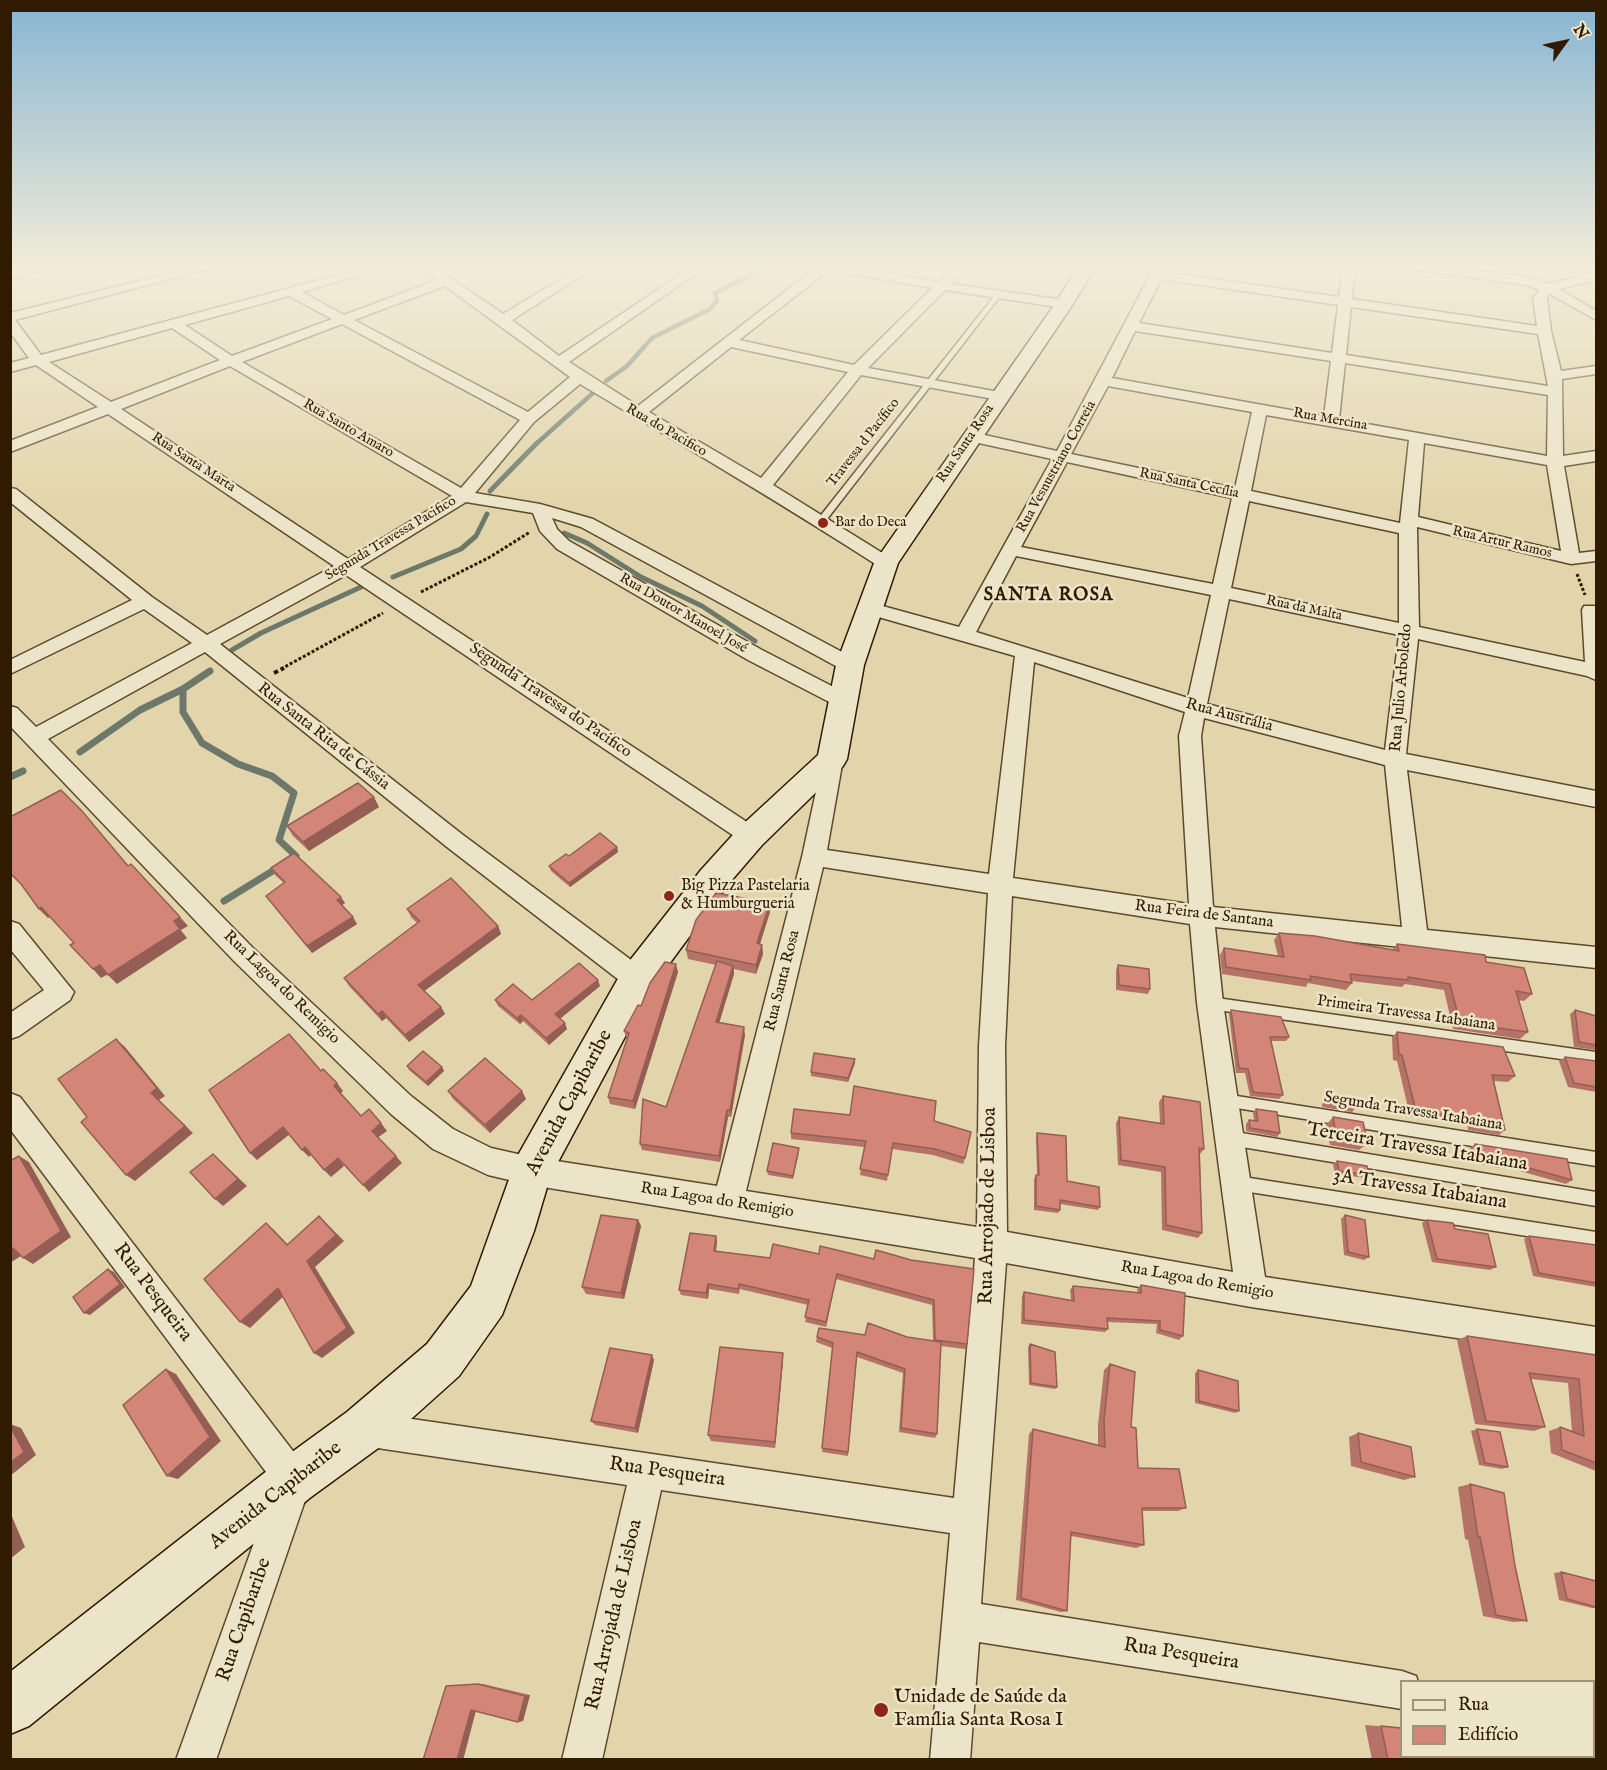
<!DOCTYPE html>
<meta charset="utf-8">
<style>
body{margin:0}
#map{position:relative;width:1607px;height:1770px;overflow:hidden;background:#e2d5ab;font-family:"IM FELL English",serif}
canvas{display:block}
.frame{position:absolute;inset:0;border:12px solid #301a00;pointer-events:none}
.legend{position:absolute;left:1400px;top:1680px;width:195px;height:78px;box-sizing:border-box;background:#ece4c8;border:2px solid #a19378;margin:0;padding:8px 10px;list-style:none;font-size:18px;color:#301a00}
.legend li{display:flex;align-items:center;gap:12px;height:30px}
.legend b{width:30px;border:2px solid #a19378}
.north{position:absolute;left:1535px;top:12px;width:60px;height:60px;-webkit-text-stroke:4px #ece4c8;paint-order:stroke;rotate:57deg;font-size:16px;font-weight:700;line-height:24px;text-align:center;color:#301a00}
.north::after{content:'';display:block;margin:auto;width:21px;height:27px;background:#301a00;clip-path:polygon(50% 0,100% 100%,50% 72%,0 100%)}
</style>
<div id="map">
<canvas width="1607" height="1770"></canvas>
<div class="frame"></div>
<ul class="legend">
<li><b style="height:8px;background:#ece4c8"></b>Rua</li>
<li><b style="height:16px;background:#d38678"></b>Edifício</li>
</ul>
<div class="north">N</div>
</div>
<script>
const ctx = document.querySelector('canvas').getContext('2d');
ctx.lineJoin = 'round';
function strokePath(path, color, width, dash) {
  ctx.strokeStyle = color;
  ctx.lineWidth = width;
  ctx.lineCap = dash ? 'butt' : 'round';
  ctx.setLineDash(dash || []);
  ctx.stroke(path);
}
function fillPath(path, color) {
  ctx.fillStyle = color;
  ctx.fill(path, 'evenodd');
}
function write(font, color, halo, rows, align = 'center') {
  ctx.font = font + ' "IM FELL English",serif';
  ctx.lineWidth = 5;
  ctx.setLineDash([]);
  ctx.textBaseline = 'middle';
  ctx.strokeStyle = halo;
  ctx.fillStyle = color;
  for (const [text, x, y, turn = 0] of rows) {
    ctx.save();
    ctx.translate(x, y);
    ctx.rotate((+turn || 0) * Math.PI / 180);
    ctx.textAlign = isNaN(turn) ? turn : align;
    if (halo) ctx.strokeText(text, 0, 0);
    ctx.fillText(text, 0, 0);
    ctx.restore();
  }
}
strokePath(new Path2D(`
 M606,381l21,-15 25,-28 58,-29 7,-8 -2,-8 54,-27
 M536,444l57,-51`), '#6d786b', 4.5);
strokePath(new Path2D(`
 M490,491l47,-48
 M564,533l23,10 54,34 61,29 53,35
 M393,577l68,-28 15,-13 11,-22
 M232,650l29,-17 100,-46`), '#6d786b', 5);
strokePath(new Path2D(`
 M183,689v23l19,31 36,21 34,12 22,17 -15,47 17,16 -5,3
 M80,752l60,-42 43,-21 27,-18
 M10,777l13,-6
 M224,901l55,-34`), '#6d786b', 7);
const lane = new Path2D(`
 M996,294l5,1 -177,228h-6v-4z
 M1210,997l386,55v12l-386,-55 -5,-2 -2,-4 2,-4z
 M1224,1094l372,58v14l-372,-60 -5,-1 -2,-5 2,-5z
 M1230,1131l366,61v14l-366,-61 -5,-2 -2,-5 2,-5z
 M1237,1176l359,56v15l-359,-57 -5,-2 -2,-5 2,-5z`);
const street = new Path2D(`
 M36,266h20l-46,13v-8z
 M200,266h19l-204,54 26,35 331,-89h18l-88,26 42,23 93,-35 -18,-14h14l70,48 80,-48h14l-85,54 47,36 134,-90h14l-138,96 69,44 180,-140h29l92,16 16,-16h13l-17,18 113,16 7,4 -7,4 -119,-18 -77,78 131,24 5,1 2,3 -2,3 -5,1 -138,-25 -88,110 119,74 3,4 -3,4h-12c-99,-64 -201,-124 -300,-183l-46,38 -59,71 65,11 53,15 264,141 3,5 -3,5h-14l-262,-143 -29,-9 5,11 12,12 193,109 89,46 3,5 -3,5h-14l-89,-46 -191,-111 -17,-18 -7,-18 -67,-11 -106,65 399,263 4,6 -4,6 -8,3 -8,-3 -397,-267 -126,69 243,191 183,136 4,8 -4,8 -9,3 -9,-3 -181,-140 -242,-195 -157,87 204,208 159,149 42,33 38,19 40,9 186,29 85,-329 22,-103 8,-3 8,3 3,5 -16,91 162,24 26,-218 -154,-44 -2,-4 9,-6 91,25 93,-168 -87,-19 -2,-3 2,-3 6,-2 86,19 98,-185h12l-3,6 175,25 4,-31h12l-3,33 185,27 -4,-28 7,-8 -14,-5 -109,-15 -6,-4h30l87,11 21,7 47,-12v8l-37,9 37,22v9l-46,-26 -3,4 4,33 10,40 35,-5v8l-34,5 1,77 33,-5v10l-32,5 15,87 17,-2v10l-25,3 -154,-37v3l2,97 166,35 -3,-52 2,-4h12v74l-9,-4 -169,-37 -12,115 190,37v16l-189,-37 20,160 169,17v21l-381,-41 8,76 42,274 331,50v32l-345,-52 -245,-44 -25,341 421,67 14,5 2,6h-16v27l-423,-67 -9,118h-40l20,-227 -289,-43 -59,270h-40l65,-275 -263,-39 -12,-5 -5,-12 5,-12 12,-5 590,86 21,-240 -444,-73 -43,-10 -55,-26 -42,-35 -157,-153 -224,-235v-20l7,2 19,19 156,-84 -48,-34 -134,65v-14l122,-60 -122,-98v-14l6,1 136,108 55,38 127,-69 -226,-152 -98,38v-11l88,-34 -62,-42 -26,7v-9l19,-5 -19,-26v-19zM829,270l103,18 -78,77 -115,-25zM1161,279l177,26 -6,48 -193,-30zM445,286l125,91 -42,35 -174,-92zM289,296l43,23 -100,37 -47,-31zM1351,307l187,27 10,52 -202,-31zM342,324l178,96 -59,68 -219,-126zM172,328l48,32 -109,42 -62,-40zM1135,331l196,30 -7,55 -212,-38zM731,347l117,25 -87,106 -112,-66zM1345,363l203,32 -1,61 -208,-37zM230,366l222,130 -104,63 -227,-150zM1108,386l144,26 -17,76 -164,-34zM1266,415l143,25 -9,83 -149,-32zM1424,443l123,22 14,86 -143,-34zM1067,462l165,36 -19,86 -192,-37zM1249,501l150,32v90l-168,-35zM1016,556l195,39 -23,103 -212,-66zM1229,599l170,36 -14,115 -178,-46zM1034,662l151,50 -6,24 10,168 -176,-26zM1204,718l181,47 17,162 -189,-20 -12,-171zM823,867l165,26 -9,153 -2,181 -231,-36zM1012,896l178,28 7,79 36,269 -226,-40 -2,-186z
 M10,921l9,3 55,68 -4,8 -51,36 -9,3v-26l34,-23 -34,-41z
 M10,1093l10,4 286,371 6,12 -96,280h-40l99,-276 -265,-355z
 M1594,1701h2v40h-2z`);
const secondary = new Path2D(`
 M1079,266h17l-23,38 -175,259 -34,102 -17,94 -4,7 -81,79 -37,43 -75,102 -100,187 -16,54 -32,84 -43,61 -78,70 -70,51 -282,229 -19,8v-62l267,-209 70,-51 80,-68 44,-58 46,-129 107,-189 77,-98 39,-43 78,-72 18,-90 38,-102 181,-259z`);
strokePath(lane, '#5c492b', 3);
strokePath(street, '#5c492b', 3);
strokePath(secondary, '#301a00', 3);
strokePath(new Path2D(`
 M1577,574l8,21
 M421,592l69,-35 40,-25
 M281,669l102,-56`), '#301a00', 3, [3, 2]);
strokePath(new Path2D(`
 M274,673l10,-5`), '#301a00', 4, [4.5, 3]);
fillPath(lane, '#ece4c8');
fillPath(street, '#ece4c8');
fillPath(secondary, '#ece4c8');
fillPath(new Path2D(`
 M379,807l-70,44 -16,-15 -6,-10z
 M617,847l1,5 -48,35 -19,-16 -2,-5 20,-10z
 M271,868l74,35 -3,2 15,19 -45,29 -46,-57 18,-13 -9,-8z
 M770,903v9l-10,32 2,1 1,9 -7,20 -22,-5v5l-15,49 26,12 -14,82h-3l-8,45 -78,-12 -2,-6 26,-37 50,-142 -28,-6 -2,-9z
 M407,909l91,17 3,8 -77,57 17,16 4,7 -36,28 -23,-24 -4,3 -33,-35 -5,-8 73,-55 -6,-6z
 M1279,933l113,17 5,-6 89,18 46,32 -8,7 -6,-1 10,32 -8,7 -67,-10 -9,-39 -39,-6 -3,3 -51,-6 1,2 -6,7 -38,-7 -2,4 -84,-13 -2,-19 4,-7 54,8 -4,-16z
 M1118,965l32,24 -2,5 -32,-4v-20z
 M678,972l-43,137 -25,-5 -2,-7 19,-57 -3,-9 17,-25z
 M600,986l-40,33 7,10 -18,16 -26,-24 -3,3 -22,-18 -3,-6h37z
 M1231,1010l58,27 -3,4h-15l12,54 -4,4 -29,-3 -5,-23h-9l-7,-59z
 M1575,1010l21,6v34l-22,-3 -4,-33z
 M1397,1032l118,44 -7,6 -14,-1 11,49 -6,5 -31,-5 -1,-6 -57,-8 -13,-55 -4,-1 -1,-23z
 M1565,1057l31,4v31l-28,-5 -9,-26z
 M855,1059v4l-7,19 -37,-6v-4z
 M407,1066l35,1 2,4 -16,15 -19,-16z
 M448,1091l78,8 -36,34 -37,-34z
 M1163,1096l41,53 -4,5 2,79 -4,5 -36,-8 -1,-58 -43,-7 -2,-42 3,-6 41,6 -1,-21z
 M1329,1096l30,8 -7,8 -30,-5v-3z
 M1256,1109l24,24 -3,4 -31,-6v-7l3,-4h5l-1,-7z
 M850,1115l84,6 31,37 -2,6 -30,-9 -41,-6 -5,32 -27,-6 4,-28 -73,-8v-6z
 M1333,1117l35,26 -9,7 -29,-5 -4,-20z
 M1037,1133l30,48 33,26 -2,3 -38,-6v6l-2,3 -24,-3v-31l2,-4h1l-1,-38z
 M1475,1144l97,36 -6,4 -64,-18 -3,2 -27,-6 -2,-14z
 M799,1152l-6,27 -25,-4 -1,-4z
 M1337,1161l32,14 -4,3 -30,-4 -2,-10z
 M1345,1215l24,42 -5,3 -20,-5 -3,-36z
 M638,1220l3,6 -17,73 -38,-5 -4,-7z
 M1427,1220l28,9 41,38 -6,3 -58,-8 -10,-39z
 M716,1236l1,6 -1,9 54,7 49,-4 55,5 37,1 56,84 -2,5 -24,-3 -4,88 -2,4 -36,-6 4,-59 -46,-16 -9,99 -26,-4 10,-104 -16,-6 1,-5 48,-2 42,2 26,4 -1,-36 -96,-26 -10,48 -21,-5 3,-17 -68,-16 -1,5 -30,-5 -1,10 -27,-4 -2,-5z
 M1529,1236l67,12v39l-63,-11 -9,-37z
 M1141,1285l42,51 -4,4 -23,-7 1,-9 -50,-2 1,7 -3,3 -84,-8 1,-28 2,-4 47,8 -1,-10 3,-4 65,7 -1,-4z
 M1467,1336l129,19v116l-45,-18 -2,-22 11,-4 12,5 -4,-49 -37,-4 14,48 -11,4 -59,-7 -18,-84z
 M1030,1344l27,43 -2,2 -26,-4 -1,-38z
 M783,1353v8l-8,87 -64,-7 -3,-6z
 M654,1360l-16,73 -43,-8 -4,-4z
 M1110,1364l21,63 7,41 48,40 -8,3h-36l2,34 -8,3 -65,-12 -4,75 -6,1 -45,-12 13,-166 4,-5 65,17v-21l6,-55z
 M1198,1370l41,41 -4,2 -40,-10v-30z
 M1477,1429l31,38 -6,2 -23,-4 -8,-34z
 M1358,1433l57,44 -11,3 -53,-14 -2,-29z
 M1470,1484l45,82 12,55 -14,1 -30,-6 -15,-76 -3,-1 -7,-52z
 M1561,1572l35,9v27h-4l-33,-8 -5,-27z
 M483,1684l47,11 -7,26 -5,1 -42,-11 -13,49h-40l23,-74z
 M1365,1725l36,3 53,32h-82z`), '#b57367');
fillPath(new Path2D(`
 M374,797l5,10 -70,44 -6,-9z
 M617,847l1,5 -48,35 -1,-4z
 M341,897l4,6 -4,3 -4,-6z
 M770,903v9l-13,41v-10z
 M41,907l10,10 -3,1 -9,-9z
 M180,917l8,9 -7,4 -7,-9z
 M353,917l4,7 -45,29 -5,-7z
 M498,926l3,8 -78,58 -5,-7z
 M180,929l7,9 -70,46 -9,-9z
 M762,945l1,9 -7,20v-9z
 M676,964l2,8 -43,137 -2,-8z
 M100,965l8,9 -7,4 -8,-9z
 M733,966l1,8 -17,56 -1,-8z
 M598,980l2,6 -43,35 -2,-7z
 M441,1007l4,7 -36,28 -4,-7z
 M382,1011l4,7 -4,3 -4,-7z
 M521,1015l2,6 -3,3 -3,-6z
 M565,1023l2,6 -18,16 -3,-7z
 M744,1027l1,8 -14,82 -1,-7z
 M116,1039l9,8 40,49 -6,4 34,33 -58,48 -9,-6 25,-82z
 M855,1059v4l-7,19v-4z
 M442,1067l2,4 -16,15 -2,-4z
 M337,1083l6,8 -3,3 -6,-8z
 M522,1091l4,8 -36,34 -5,-8z
 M727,1110l1,7 -8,45 -1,-6z
 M381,1123l6,8 -10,7 -5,-7z
 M283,1127l7,7 -33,26 -7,-7z
 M305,1147l7,7 -3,3 -7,-7z
 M213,1154l34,32 -24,20 -8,-7z
 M19,1156l10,6 42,75 -38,27 -10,-6z
 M396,1156l6,7 -33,29 -6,-7z
 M338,1158l6,8 -13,11 -7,-7z
 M319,1216l25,25 -29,26 40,66 -33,25 -8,-5 -7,-92z
 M638,1220l3,6 -17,73 -3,-6z
 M266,1223l8,7 21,22 -8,-7z
 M716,1236l1,6 -2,14 -1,-5z
 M13,1248l11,6 -14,9v-14z
 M108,1269l6,3 11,15 -35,28 -6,-2z
 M837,1274l-1,5 -10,48v-5z
 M708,1284l1,5 -1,10 -2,-6z
 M278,1288l8,6 -36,34 -10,-6z
 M783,1353v8l-8,87v-6z
 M652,1355l2,5 -16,73 -3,-5z
 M166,1369l10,5 45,67 -43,38 -11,-3z
 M10,1424l11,4 15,27 -26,21z
 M10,1512l15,35 -15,12z
 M530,1695l-7,26 -5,1 7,-26z
 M476,1709l-13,51h-6l14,-50z`), '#945e54');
const building = new Path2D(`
 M358,783l16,14 -71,45 -16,-16z
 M61,790l21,21 46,55 3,-2 49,53 -6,4 6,8 -72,46 -8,-10 -7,4 -23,-24 4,-2 -33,-36 -2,2 -18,-25 -11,-11v-56z
 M600,833l17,14 -48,36 -20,-17 17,-12 3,2z
 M294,853l47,44 -4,3 16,17 -46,29 -41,-50 19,-14 -14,-14z
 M451,878l47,48 -80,59 23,22 -36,28 -23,-24 -4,3 -34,-36 76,-57 -13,-12z
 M716,893l54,10 -13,40 5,2 -6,20 -70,-15 10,-30z
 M1279,933l36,3 84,15 -2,-7 88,11 1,7 38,6 8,26 -16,-3 12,41 -68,-9 -10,-39 -42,-7v3l-58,-6 2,9 -42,-7 1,4 -85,-13 -2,-19 60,9z
 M717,961l16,5 -17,56 28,5 -14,83h-3l-8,46 -79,-12 3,-45 23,8z
 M665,962l11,2 -43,137 -25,-4 21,-64 -5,-2 14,-26 3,1 9,-23z
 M579,963l19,17 -43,34 10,9 -19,15 -25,-23 -4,3 -22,-18 18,-16 19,16z
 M1118,965l31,4 1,20 -31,-4z
 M1231,1010l50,7 8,20h-19l13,58 -30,-3 -5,-23 -9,-1z
 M1575,1010l21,6v29l-17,-3z
 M1397,1032l106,15 12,29 -23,-1 13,55 -31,-5 -1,-6 -57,-8 -14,-56 -3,-1z
 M289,1034l32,37 2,-2 14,14 -3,3 27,30 8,-7 12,14 -9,8 24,25 -33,29 -25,-27 -14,12 -19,-23 -3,3 -19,-23 -33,26 -41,-63z
 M116,1039l41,49 -6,5 34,33 -59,49 -45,-53 6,-5 -29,-38z
 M423,1051l19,16 -16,15 -19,-16z
 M814,1053l41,6 -7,19 -37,-6z
 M1565,1057l31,4v26l-22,-4z
 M485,1058l37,33 -37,34 -37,-34z
 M854,1086l82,15 -2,20 37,11 -6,26 -30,-9 -42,-6 -5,32 -28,-6 6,-28 -75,-8 3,-24 56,6z
 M1163,1096l37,6 4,47 -5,-1 3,85 -36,-8 -1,-58 -44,-7 -2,-43 45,7z
 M1329,1096l30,3v5l-29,-5z
 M1256,1109l21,3 3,21 -30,-5 -1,-8 9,1z
 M1333,1117l30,5 5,21 -31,-5z
 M1037,1133l29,3 1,45 32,6 1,20 -40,-7v10l-24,-4v-31h3z
 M773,1143l26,5 -6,28 -26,-5z
 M1475,1144l92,15 5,21 -68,-19v3l-27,-6z
 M213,1154l25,25 -23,20 -25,-27z
 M19,1156l42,75 -38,27 -10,-10 -3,1v-88z
 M1337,1161l30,5 2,9 -30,-4z
 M601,1215l37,5 -17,73 -39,-6z
 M1345,1215l20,5 4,37 -21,-5z
 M319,1216l17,19 -29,26 40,67 -33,25 -36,-65 -38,34 -36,-43 62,-56 21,22z
 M1427,1220l26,3 2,6 33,5 8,33 -59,-8z
 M690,1233l26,3 -2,15 56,7 3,-14 46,10 1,-8 54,13 2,-9 35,10 63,9 -7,75 -32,-4 -1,-40 -97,-26 -11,48 -21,-5 4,-17 -70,-16 -1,5 -30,-5 -2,9 -27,-3z
 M1529,1236l67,9v38l-57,-10z
 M108,1269l12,15 -36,29 -11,-16z
 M1141,1285l44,8 -2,43 -23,-6v-9l-53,-3 1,11 -84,-9v-28l50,9 -1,-15 68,7z
 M868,1323l39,14 34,5 -4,92 -36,-6 4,-59 -48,-17 -9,100 -26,-4 11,-105 -16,-6 2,-9 46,7z
 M1467,1336l129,19v108l-34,-13 -2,-23 24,9 -5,-57 -50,-6 16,54 -59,-6z
 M1030,1344l25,8 2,35 -26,-4z
 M720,1347l63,6 -8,89 -67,-7z
 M610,1348l42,7 -17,73 -44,-7z
 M1110,1364l25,8 -4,55 5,1 2,40 41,1 7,39h-44l2,37 -73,-13 -4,79 -46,-13 12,-169 72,18 -1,-27z
 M166,1369l44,68 -43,39 -44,-71z
 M1198,1370l40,11 1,30 -40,-10z
 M10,1426l14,26 -14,11z
 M1477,1429l23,3 8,35 -23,-4z
 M1358,1433l53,14 4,30 -54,-15z
 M1470,1484l34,9 11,73 12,55 -31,-6 -16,-78h-2z
 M1561,1572l35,9v26l-29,-8z
 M478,1684l47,12 -7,26 -47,-12 -14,50h-34l23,-74z
 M1381,1726l20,2v28h52l1,4h-66z`);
fillPath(building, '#d38678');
strokePath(building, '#945e54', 1.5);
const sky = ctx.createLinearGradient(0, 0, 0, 513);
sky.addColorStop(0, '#87b5d2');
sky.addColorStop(0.52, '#f2ecd9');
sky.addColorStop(1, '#f2ecd900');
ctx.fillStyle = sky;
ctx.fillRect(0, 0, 1607, 513);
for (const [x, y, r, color] of [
 [823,523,6,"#8f2418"],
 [669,896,6,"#8f2418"],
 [881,1710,8,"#8f2418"]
]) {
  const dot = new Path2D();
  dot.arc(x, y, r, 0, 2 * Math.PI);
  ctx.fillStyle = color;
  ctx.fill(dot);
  strokePath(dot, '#ece4c8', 2);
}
write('14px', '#301a00', '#ece4c8', [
 ["Rua Mercina",1330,420,10],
 ["Rua Santo Amaro",348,429,30],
 ["Rua do Pacifico",666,431,30],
 ["Travessa d Pacífico",864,443,-52],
 ["Rua Santa Rosa",966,444,-56],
 ["Rua Santa Marta",193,463,33],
 ["Rua Vesnustriano Correia",1057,467,-61],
 ["Rua Santa Cecília",1189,484,12],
 ["Segunda Travessa Pacifico",391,539,-31],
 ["Rua Artur Ramos",1502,543,13],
 ["Rua da Malta",1304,609,12],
 ["Rua Doutor Manoel José",683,614,30]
]);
write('14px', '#301a00', '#ece4c8', [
 ["Bar do Deca",835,523]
], 'left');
write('16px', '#301a00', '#ece4c8', [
 ["Rua Julio Arboledo",1402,688,-85],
 ["Segunda Travessa do Pacifico",550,701,34],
 ["Rua Austrália",1229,716,15],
 ["Rua Santa Rita de Cássia",323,737,38],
 ["Rua Feira de Santana",1204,915,7],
 ["Rua Santa Rosa",783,981,-76],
 ["Rua Lagoa do Remigio",281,988,44],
 ["Primeira Travessa Itabaiana",1406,1014,8],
 ["Segunda Travessa Itabaiana",1413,1112,9],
 ["Rua Lagoa do Remigio",717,1201,9],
 ["Rua Lagoa do Remigio",1197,1281,10]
]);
write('16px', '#301a00', '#ece4c8', [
 ["Big Pizza Pastelaria",681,887],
 ["& Humburgueria",681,905]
], 'left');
ctx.letterSpacing = '1.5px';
write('bold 18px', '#301a00', '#ece4c8', [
 ["SANTA ROSA",1049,596]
]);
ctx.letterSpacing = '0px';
write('20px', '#301a00', '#ece4c8', [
 ["Avenida Capibaribe",570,1103,-62],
 ["Terceira Travessa Itabaiana",1417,1148,9],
 ["3A Travessa Itabaiana",1420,1190,9],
 ["Rua Arrojado de Lisboa",989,1206,-89],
 ["Rua Pesqueira",152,1293,53],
 ["Rua Pesqueira",667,1473,8],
 ["Avenida Capibaribe",276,1496,-38],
 ["Rua Arrojada de Lisboa",615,1615,-77],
 ["Rua Capibaribe",245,1620,-71],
 ["Rua Pesqueira",1181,1655,9]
]);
write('20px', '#301a00', '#ece4c8', [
 ["Unidade de Saúde da",894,1698],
 ["Família Santa Rosa I",894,1721]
], 'left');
</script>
